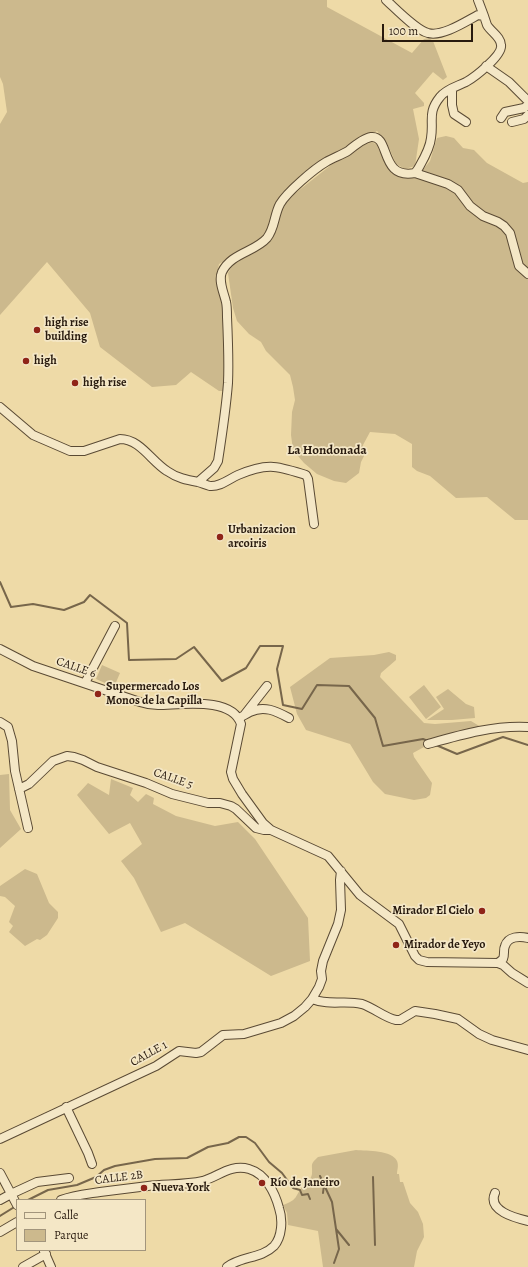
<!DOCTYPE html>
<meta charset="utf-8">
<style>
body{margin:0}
#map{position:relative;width:528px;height:1267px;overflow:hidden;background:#eedaa7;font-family:Alegreya,serif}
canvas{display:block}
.legend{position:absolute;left:16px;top:1199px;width:130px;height:52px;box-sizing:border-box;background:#f4e7c6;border:1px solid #a2957c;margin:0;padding:5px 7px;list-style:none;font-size:12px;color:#281a0e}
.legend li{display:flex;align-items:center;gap:8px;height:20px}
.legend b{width:20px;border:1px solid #a2957c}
.scale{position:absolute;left:382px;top:24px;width:91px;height:18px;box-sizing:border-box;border:2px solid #281a0e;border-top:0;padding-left:5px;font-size:12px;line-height:14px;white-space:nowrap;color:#281a0e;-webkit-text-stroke:3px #f4e7c6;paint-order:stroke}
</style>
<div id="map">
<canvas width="528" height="1267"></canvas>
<ul class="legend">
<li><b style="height:5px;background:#f4e7c6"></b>Calle</li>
<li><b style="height:11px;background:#ccb98d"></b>Parque</li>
</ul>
<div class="scale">100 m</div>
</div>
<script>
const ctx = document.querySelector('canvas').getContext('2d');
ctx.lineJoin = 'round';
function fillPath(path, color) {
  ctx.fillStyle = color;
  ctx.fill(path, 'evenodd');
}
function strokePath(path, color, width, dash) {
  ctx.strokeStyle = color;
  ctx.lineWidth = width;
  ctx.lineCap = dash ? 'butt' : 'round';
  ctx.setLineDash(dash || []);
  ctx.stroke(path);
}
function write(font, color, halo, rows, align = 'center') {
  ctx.font = font + ' Alegreya,serif';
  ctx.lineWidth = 3.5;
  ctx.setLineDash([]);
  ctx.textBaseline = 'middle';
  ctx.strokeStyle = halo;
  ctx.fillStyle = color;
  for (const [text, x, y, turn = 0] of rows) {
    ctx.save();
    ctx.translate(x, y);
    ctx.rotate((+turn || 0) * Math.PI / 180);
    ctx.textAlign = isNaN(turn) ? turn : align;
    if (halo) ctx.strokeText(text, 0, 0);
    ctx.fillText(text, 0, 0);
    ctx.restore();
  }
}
fillPath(new Path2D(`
 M0,0h327v7l85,46 12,-14 5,-1 4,3 14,36 -4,3 -10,-8 -18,21 9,10v3l-11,3 6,30 -4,27 -10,3 -9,-5 -9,-21 -10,-12 -77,45 -25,29 -5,21 -10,13 -41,25 -2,10 6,34 2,80 -2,3h-4l-28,-19 -15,13 -24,2 -52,-40 -10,-34 -43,-51 -47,53v-191l7,-12 -4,-28 -3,-7z
 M446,136l8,2 9,10 11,2 13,13 36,20 5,-1v338h-13l-28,-23 -31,1 -26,-22 -13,-5 -5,-4v-23l-17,-10 -25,-2 -7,13 1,11 -3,6 -2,11 -13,10 -12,-2 -17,-7 -13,-11 -11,-13 -2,-15 1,-23 3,-12 -2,-13 -3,-12 -24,-24 -5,-9 -12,-8 -12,-13 -4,-13 -5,-35 7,-12 23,-12 16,-15 5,-20 9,-15 43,-34 31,-19 10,-4 7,4 12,25 13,7 13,-1 13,-16 7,-23z
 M389,652l7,3v5l-15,13 -1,4 44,46 11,1 36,-3 10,6 -57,20 -11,6 1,4 18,26 -2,12 -4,3 -12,2 -29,-6 -12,-12 -23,-38 -44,-14 -9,-16 -7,-27 40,-29 44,-3z
 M102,665l18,8 -6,14 -18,-8z
 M424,685l17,22 -15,12 -17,-22z
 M448,689l18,15 8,3 1,11 -23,2h-25l17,-11 -8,-12z
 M9,774l1,36 11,19 -21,19v-73z
 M111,779l22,9 -3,7 8,7 8,-8 8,4 -1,6 23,12 39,10 23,-4 17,17 53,79 2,43 -39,15 -86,-53 -24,9 -27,-54 -13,-17 21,-17 -12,-21 -21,11 -32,-39 11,-12 21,12z
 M25,869l12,5 12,29 9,9v6l-11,17 -7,5 -3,-1 -12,7 -16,-14 4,-6 -4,-4 6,-16 -10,-9 -5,-1v-10z
 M356,1150c11,1 36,0 41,11 2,5 0,9 0,13h2l1,8h3l7,21 8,9 5,12 1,13 -7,14 -3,16h-91l-5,-36 -30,-6 -1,-12 -4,-8c16,-6 11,-8 20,-19 4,-4 8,-6 9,-12 1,-9 -3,-9 6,-17z`), '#ccb98d');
strokePath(new Path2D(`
 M0,582l11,25 22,-3 31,6 20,-8 6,-7 37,28 2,37 47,-1 18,-12 28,34 24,-13 14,-22h23l-6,23 6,36 19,4 15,-24 32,1 26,32 8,28 40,-7 5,2
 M436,745l21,9 46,-17 25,8
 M320,1176l12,26 7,47 -5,14
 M373,1177l2,68
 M323,1193l1,-8
 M28,1200l20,-10 29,-5 19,-8 8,-7 11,-4 40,-7 32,-1 21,-11 20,-4 11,-6h7l9,6 14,19 13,11 11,15 7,2 2,5 6,-1 2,5
 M0,1216l16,-10
 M336,1229l13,16`), '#77664b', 2);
const minor = new Path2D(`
 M478,0l6,16
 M486,66l23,16 19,19
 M452,89v16l2,9 12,8
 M501,118l4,-6 19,-4 4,-3
 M512,122l12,-3 4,-4
 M415,173l33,11 10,6 12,16 13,10 15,6 6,4 6,7 9,33 9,8
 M0,407l33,28 37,16h14l36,-12c20,0 31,22 47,32 10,7 20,9 31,11 4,1 8,3 12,4 10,1 19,-7 28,-11 30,-13 39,-9 68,0l2,4 6,45
 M198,482l16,-14 4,-7c4,-26 8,-52 10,-78 1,-22 0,-44 -1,-66 0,-5 0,-11 -1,-15 -2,-9 -8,-21 -4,-30 9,-19 33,-20 45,-34 8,-10 7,-23 13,-34 7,-12 34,-35 46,-42 7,-4 15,-7 22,-11 6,-5 16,-13 23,-14 20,-2 8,43 44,36l3,-4c5,-9 12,-20 13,-31 3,-17 -4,-25 9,-41 6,-8 18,-11 26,-15 9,-5 37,-27 35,-37 0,-8 -10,-13 -14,-20 -1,-3 -2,-6 -3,-9l-6,-1c-13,7 -36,22 -50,18 -12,-3 -32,-24 -42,-33
 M0,649l33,17 107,36c6,2 12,3 18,3 22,0 74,-9 83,19l-10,48 2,7 9,15 21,29 8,7 57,26 32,39 39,29 16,32 4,4 8,2 71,1 5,2 9,8 16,10
 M85,683l30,-57
 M245,714l22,-28
 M239,718c4,-2 7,-4 11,-6 14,-7 26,-1 39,6
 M0,722l8,5 4,14 3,30 13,57
 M428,744c32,-9 66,-19 100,-17
 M19,789l10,-5 24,-23 14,-5 7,1 9,3 14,7 49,16 26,11 36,9h12l11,3 5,3 20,19 8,2h7
 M498,963l5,-4c2,-5 0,-9 2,-13 3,-10 15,-10 23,-8
 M312,999c18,7 32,1 50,5 12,4 23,14 34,16h4l15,-9 20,3 23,5 21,15 13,6 36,10
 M66,1107l22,46 4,11
 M0,1139l156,-73 23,-15 17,2 5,-1 22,-17 21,-1 37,-11 13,-7 11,-9 7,-8 7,-12 3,-8 -1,-8 2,-10 15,-37 3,-14 -1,-30 1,-9
 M0,1173l17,32
 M495,1193c-8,18 21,25 33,28
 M0,1200l11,-6 26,-12 32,-4
 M61,1200c13,-5 26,-6 39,-8 16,-2 32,-4 48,-6 19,-2 37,-1 55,-5 16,-5 28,-17 46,-12 17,5 26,24 30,39 4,12 3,29 -5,38 -13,13 -33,10 -47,21
 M0,1232l17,-10
 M44,1251l7,16
 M23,1267l23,-13`);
strokePath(minor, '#5a4a34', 10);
strokePath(minor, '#f4e7c6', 8);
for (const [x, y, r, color] of [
 [37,330,4,"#8f2418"],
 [26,361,4,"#8f2418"],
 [75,383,4,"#8f2418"],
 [220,537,4,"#8f2418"],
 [98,694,4,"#8f2418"],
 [482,911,4,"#8f2418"],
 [396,945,4,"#8f2418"],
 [262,1183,4,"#8f2418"],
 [144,1188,4,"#8f2418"]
]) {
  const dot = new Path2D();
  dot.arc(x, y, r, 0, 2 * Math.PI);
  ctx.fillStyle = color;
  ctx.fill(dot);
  strokePath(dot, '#f4e7c6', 1.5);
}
write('bold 12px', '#281a0e', '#f4e7c6', [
 ["high rise",45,323],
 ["building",45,337],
 ["high",34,361],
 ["high rise",83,383],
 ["Urbanizacion",228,530],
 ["arcoiris",228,544],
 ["Supermercado Los",106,687],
 ["Monos de la Capilla",106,701],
 ["Mirador El Cielo",474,911,"right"],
 ["Mirador de Yeyo",404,945],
 ["Río de Janeiro",270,1183],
 ["Nueva York",152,1188]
], 'left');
write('12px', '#281a0e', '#f4e7c6', [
 ["CALLE 6",76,668,19],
 ["CALLE 5",173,779,19],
 ["CALLE 1",149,1054,-29],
 ["CALLE 2B",119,1178,-7]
]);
write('bold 13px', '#281a0e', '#f4e7c6', [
 ["La Hondonada",327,451]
]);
</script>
